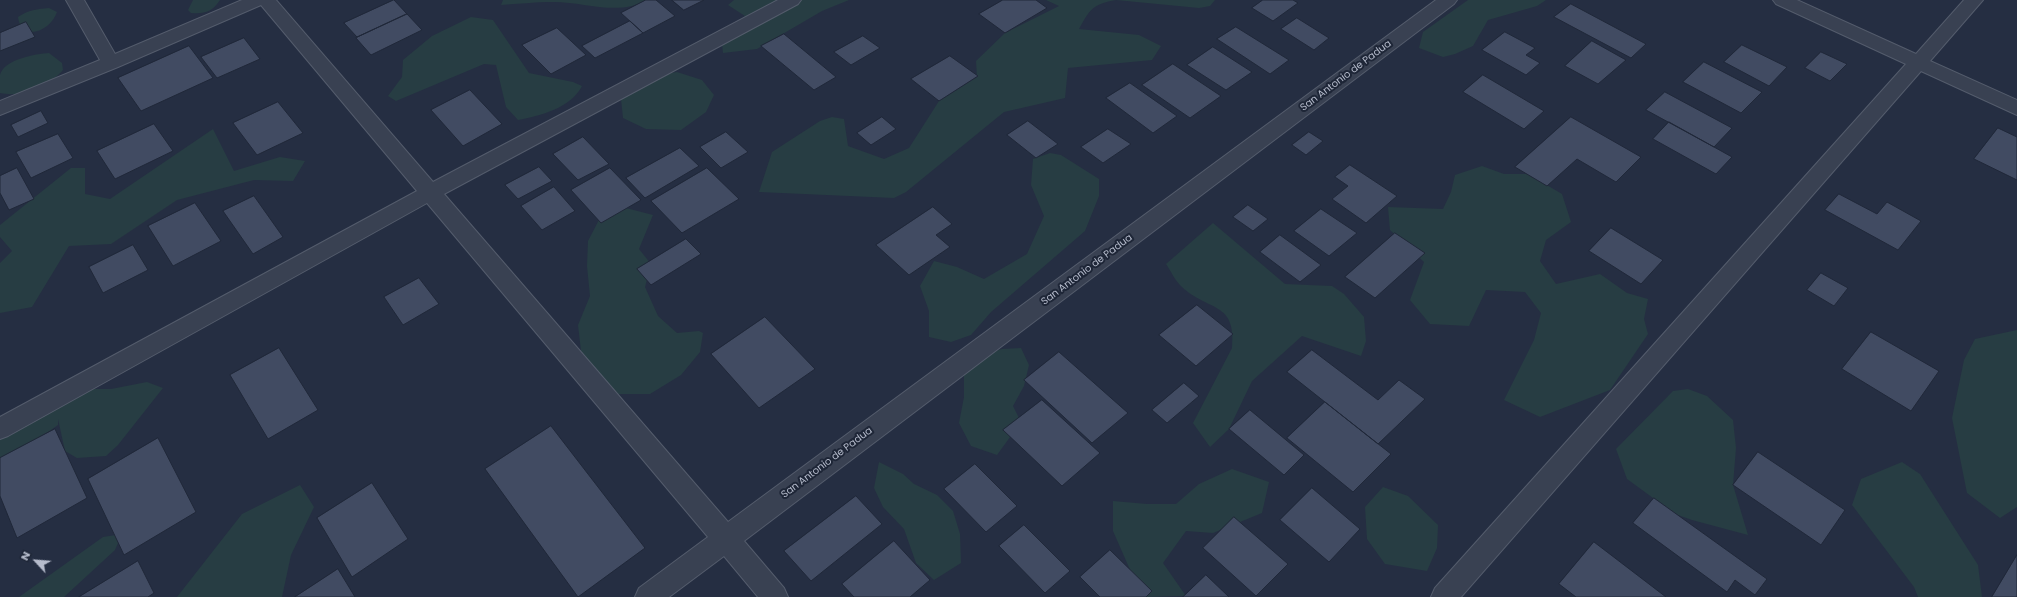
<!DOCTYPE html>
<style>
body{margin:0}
#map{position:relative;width:2017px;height:597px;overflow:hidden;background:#252e42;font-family:Poppins,sans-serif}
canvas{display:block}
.north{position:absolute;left:16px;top:541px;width:40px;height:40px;-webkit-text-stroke:3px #1e2637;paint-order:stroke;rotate:296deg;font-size:11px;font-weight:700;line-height:16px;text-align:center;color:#b6bccc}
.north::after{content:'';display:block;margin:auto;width:14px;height:18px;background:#b6bccc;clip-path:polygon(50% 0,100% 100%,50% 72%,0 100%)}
</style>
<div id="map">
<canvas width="2017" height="597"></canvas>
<div class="north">N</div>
</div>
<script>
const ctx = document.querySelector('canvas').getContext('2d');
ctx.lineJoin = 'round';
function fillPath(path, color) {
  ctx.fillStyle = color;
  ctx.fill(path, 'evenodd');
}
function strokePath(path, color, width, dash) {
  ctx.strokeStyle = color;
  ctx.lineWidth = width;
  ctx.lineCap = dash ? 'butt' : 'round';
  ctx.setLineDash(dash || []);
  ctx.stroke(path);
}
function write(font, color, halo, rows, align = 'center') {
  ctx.font = font + ' Poppins,sans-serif';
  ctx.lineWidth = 4;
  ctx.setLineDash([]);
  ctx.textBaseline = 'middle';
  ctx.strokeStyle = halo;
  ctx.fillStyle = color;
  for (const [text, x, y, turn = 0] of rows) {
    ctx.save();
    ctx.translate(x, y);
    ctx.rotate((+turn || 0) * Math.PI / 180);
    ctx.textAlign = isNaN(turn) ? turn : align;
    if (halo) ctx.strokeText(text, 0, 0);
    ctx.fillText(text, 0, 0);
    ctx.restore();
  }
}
fillPath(new Path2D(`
 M193,0h27c-8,12 -15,14 -29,13l-3,-3z
 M503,0h144c-30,17 -64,1 -96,2 -17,0 -33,2 -50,3z
 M734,0h115l-27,11 -65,38 -34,4 -2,-18 24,-19 -17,-11z
 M1046,0h169l-5,6 -11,2 -83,-8c-23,4 -26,9 -37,29l60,6 22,11 -9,14 -84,8 -3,30 -61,14 -98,80 -12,6 -135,-6 13,-40 48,-31 12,-4 12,2 4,27 36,13 25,-11 30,-47 38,-24 -1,-16 29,-28 54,-27z
 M1468,0h78l-9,6 -49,14 -15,26 -18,8 -12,3 -24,-9 4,-16z
 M49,8l8,4c-6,19 -36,31 -39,5 10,-7 20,-8 31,-9z
 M471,17l22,3 36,53 44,9 9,4c-11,22 -42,30 -64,34l-12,-13 -10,-42 -12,-1 -88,37 -8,-5 14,-19 1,-17 29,-24z
 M49,53l13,10 1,7c-14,16 -41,28 -63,23 0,-5 0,-13 0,-18 4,-16 36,-21 49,-22z
 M677,72l25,8 12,15 -8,17 -25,18 -35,-1 -23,-11 -2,-19 29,-23z
 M213,129l21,42 46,-14 25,4 -12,20 -39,-1 -77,20 -66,44 -42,2 -37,61 -32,6v-50l12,-12 -12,-14v-12l71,-57h14v26l25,5z
 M1050,153l11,2 38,24v17l-14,35 -94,81 -20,23 -20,7 -22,-5v-26l-9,-25 14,-25 23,6 27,12 43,-25 17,-38 -13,-31 2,-26z
 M1482,166l22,8h24l34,20 9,28 -25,18 -6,21 16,23 44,-10 27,19 21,6 -4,20 4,15 -38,56 -70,27 -36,-17 30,-60 7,-27 -16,-21 -39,-2 -17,36 -39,-2 -20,-24 14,-38 -34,-32 -2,-23 55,2 8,-17 4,-17z
 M626,208l27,7 -14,34 12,15 -6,23 13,29 19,17 22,-2 4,2 -3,19 -19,23 -31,19h-33l-23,-16 -13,-27 -3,-26 12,-29 -3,-30 1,-25 12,-23z
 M1213,223l72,61 47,2 12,8 20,23 2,24 -5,15 -59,-20 -50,45 -23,48 -19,18 -17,-24 39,-75c5,-47 -25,-37 -50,-61 -7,-6 -11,-16 -16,-23z
 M2017,330v177l-17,11 -33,-25 -15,-75 12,-58 11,-21z
 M1021,348l8,17 -5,21 -11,20 8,16 -24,33 -26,-9 -12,-23 5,-26v-22l13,-19 25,-7z
 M147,382l16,6 -45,57 -12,11 -29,2 -12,-7 -7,-32v6l-31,22 -27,12v-32l90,-38h21z
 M1688,389l19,7 26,24 3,28 -3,37 15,50 -56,-15 -17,-6 -48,-35 -11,-30 57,-58z
 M879,462l24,12 11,10 23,11 16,16 7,23 1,29 -27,17 -18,-17 -12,-34 -21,-22 -9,-19z
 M1902,462l18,12 58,91 4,32h-64l-4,-10 -62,-82 9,-26z
 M1232,469l37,13 -7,31 -49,20 -27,-2 -23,32 23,33 -44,1 -29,-66v-30l34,3h29l23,-20z
 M300,485l14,22 -23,48 -9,42h-105l65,-83z
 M1383,487l25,9 30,29 -1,23 -10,23 -42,-7 -18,-25 -2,-32z
 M122,534l-7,16 -51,47h-45l84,-60z`), '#273d43');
const building = new Path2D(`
 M394,0l13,14 -50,23 -13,-14z
 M646,0h10l19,16 -32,17 -22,-20z
 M672,0h32l-20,10z
 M1003,0h33l11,8 -42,25 -26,-19z
 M1263,0h30l5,3 -25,18 -21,-13z
 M1571,4l75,40 -15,14 -77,-41z
 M407,14l15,16 -51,25 -15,-17z
 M1297,18l32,20 -15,12 -33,-21z
 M630,21l13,12 -48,25 -13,-12z
 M26,22l9,15 -35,14v-18z
 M1236,27l53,33 -19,14 -53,-35z
 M557,28l29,27 -35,19 -29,-29z
 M1505,32l30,16 -9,7 14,8 -14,12 -44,-25z
 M784,34l52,43 -22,13 -53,-44z
 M863,36l17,12 -29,17 -17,-13z
 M244,38l16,21 -43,19 -16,-21z
 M1592,41l34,19 -28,24 -33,-18z
 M1742,45l45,22 -18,19 -45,-24z
 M189,46l24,32 -72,33 -23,-33z
 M1213,47l39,25 -26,18 -39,-25z
 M1821,52l26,12 -17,17 -25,-13z
 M950,56l28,20 -39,25 -28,-22z
 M1704,62l58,30 -21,21 -58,-31z
 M1173,64l48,32 -31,22 -48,-33z
 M1483,75l61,36 -20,18 -61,-37z
 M1130,83l47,33 -24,17 -47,-35z
 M470,90l32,34 -39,22 -32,-36z
 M1665,92l67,36 -18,19 -68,-37z
 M278,102l25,31 -46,22 -24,-32z
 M41,111l7,12 -30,14 -7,-12z
 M882,117l14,12 -25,16 -14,-12z
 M1571,117l70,40 -25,25 -39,-23 -30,27 -32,-19z
 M1028,121l30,23 -22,14 -29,-23z
 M1669,122l63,35 -16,17 -63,-35z
 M154,124l19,27 -58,28 -18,-28z
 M1998,128l19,9v43l-43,-21z
 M1108,129l23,15 -28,19 -22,-16z
 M726,132l22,20 -27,16 -21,-21z
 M1309,132l14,9 -17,14 -14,-10z
 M58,134l15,24 -42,20 -15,-26z
 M583,137l26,27 -31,16 -25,-26z
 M680,148l19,18 -54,32 -19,-20z
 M1350,165l47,31 -31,27 -34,-24 16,-13 -13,-9z
 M539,167l13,14 -34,18 -13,-14z
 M17,168l17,31 -25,11 -9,-17v-17z
 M610,168l31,32 -40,23 -30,-33z
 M707,168l32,31 -57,34 -31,-32z
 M554,187l21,24 -33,19 -21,-24z
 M1839,194l38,20 10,-12 34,19 -23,29 -73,-40z
 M254,196l29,41 -30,17 -30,-43z
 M195,203l26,38 -48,25 -25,-40z
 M1248,205l20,14 -15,12 -20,-14z
 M933,207l19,17 -16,11 14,12 -41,28 -33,-30z
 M1321,209l36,24 -28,23 -35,-25z
 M1611,228l52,32 -22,24 -52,-33z
 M1395,233l30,20 -50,45 -30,-21z
 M1280,235l41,30 -21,17 -40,-30z
 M686,239l15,15 -50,31 -14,-16z
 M133,245l15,25 -45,23 -14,-26z
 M1821,273l27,15 -14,18 -27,-16z
 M419,278l20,26 -36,21 -19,-28z
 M1197,305l36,29 -37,32 -37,-31z
 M765,317l50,52 -56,39 -48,-54z
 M1871,332l68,39 -28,40 -69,-42z
 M279,348l39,62 -50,29 -38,-64z
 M1312,350l66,50 21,-20 26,19 -47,45 -91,-72z
 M1059,352l69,61 -36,30 -68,-63z
 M1184,383l15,13 -32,27 -15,-13z
 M1042,400l58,53 -38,33 -59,-56z
 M1325,402l66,52 -38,38 -66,-54z
 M1250,410l54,45 -20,20 -55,-46z
 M551,426l94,122 -67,49 -93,-128z
 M55,429l32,69 -70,40 -17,-42v-38z
 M158,438l38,74 -72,43 -36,-76z
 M1758,452l87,58 -24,35 -88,-60z
 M975,464l42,42 -31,26 -42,-43z
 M372,483l36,56 -56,38 -35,-59z
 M1312,488l48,41 -31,33 -49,-42z
 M856,496l26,28 -71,57 -27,-30z
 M1654,498l113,81 -12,16 -20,-15 -8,12 -94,-69z
 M1234,517l54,47 -32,32 -53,-48z
 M1024,525l46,46 -25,22 -46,-47z
 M894,541l36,39 -20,17h-56l-12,-13z
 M1594,542l72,55h-90l-17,-13z
 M1110,550l42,41 -6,6h-46l-20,-20z
 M2017,555v42h-25z
 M138,561l16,32 -6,4h-69z
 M338,569l17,28h-60z
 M1206,575l23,22h-46z`);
fillPath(building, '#414b62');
strokePath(building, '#202839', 1);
const street = new Path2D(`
 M66,0h18l31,54 127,-54h34l157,182 345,-182h23l-3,4 -354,190 284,328 708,-522h21l-3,4 -710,537 40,47 4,9h-30l-34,-41 -55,41h-34l4,-9 69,-51 -281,-334 -419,233 -8,3v-22l417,-226 -156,-186 -143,62 -118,48v-14l100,-41z
 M1773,0h24l119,54 48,-54h19l-53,61 87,39v15l-96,-44 -460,526h-30l4,-9 471,-524 -130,-60z`);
strokePath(street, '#545c6c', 2);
fillPath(street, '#394152');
write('10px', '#b6bccc', '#1e2637', [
 ["San Antonio de Padua",1346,76,-37],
 ["San Antonio de Padua",1087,270,-37],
 ["San Antonio de Padua",827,463,-37]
]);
</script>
